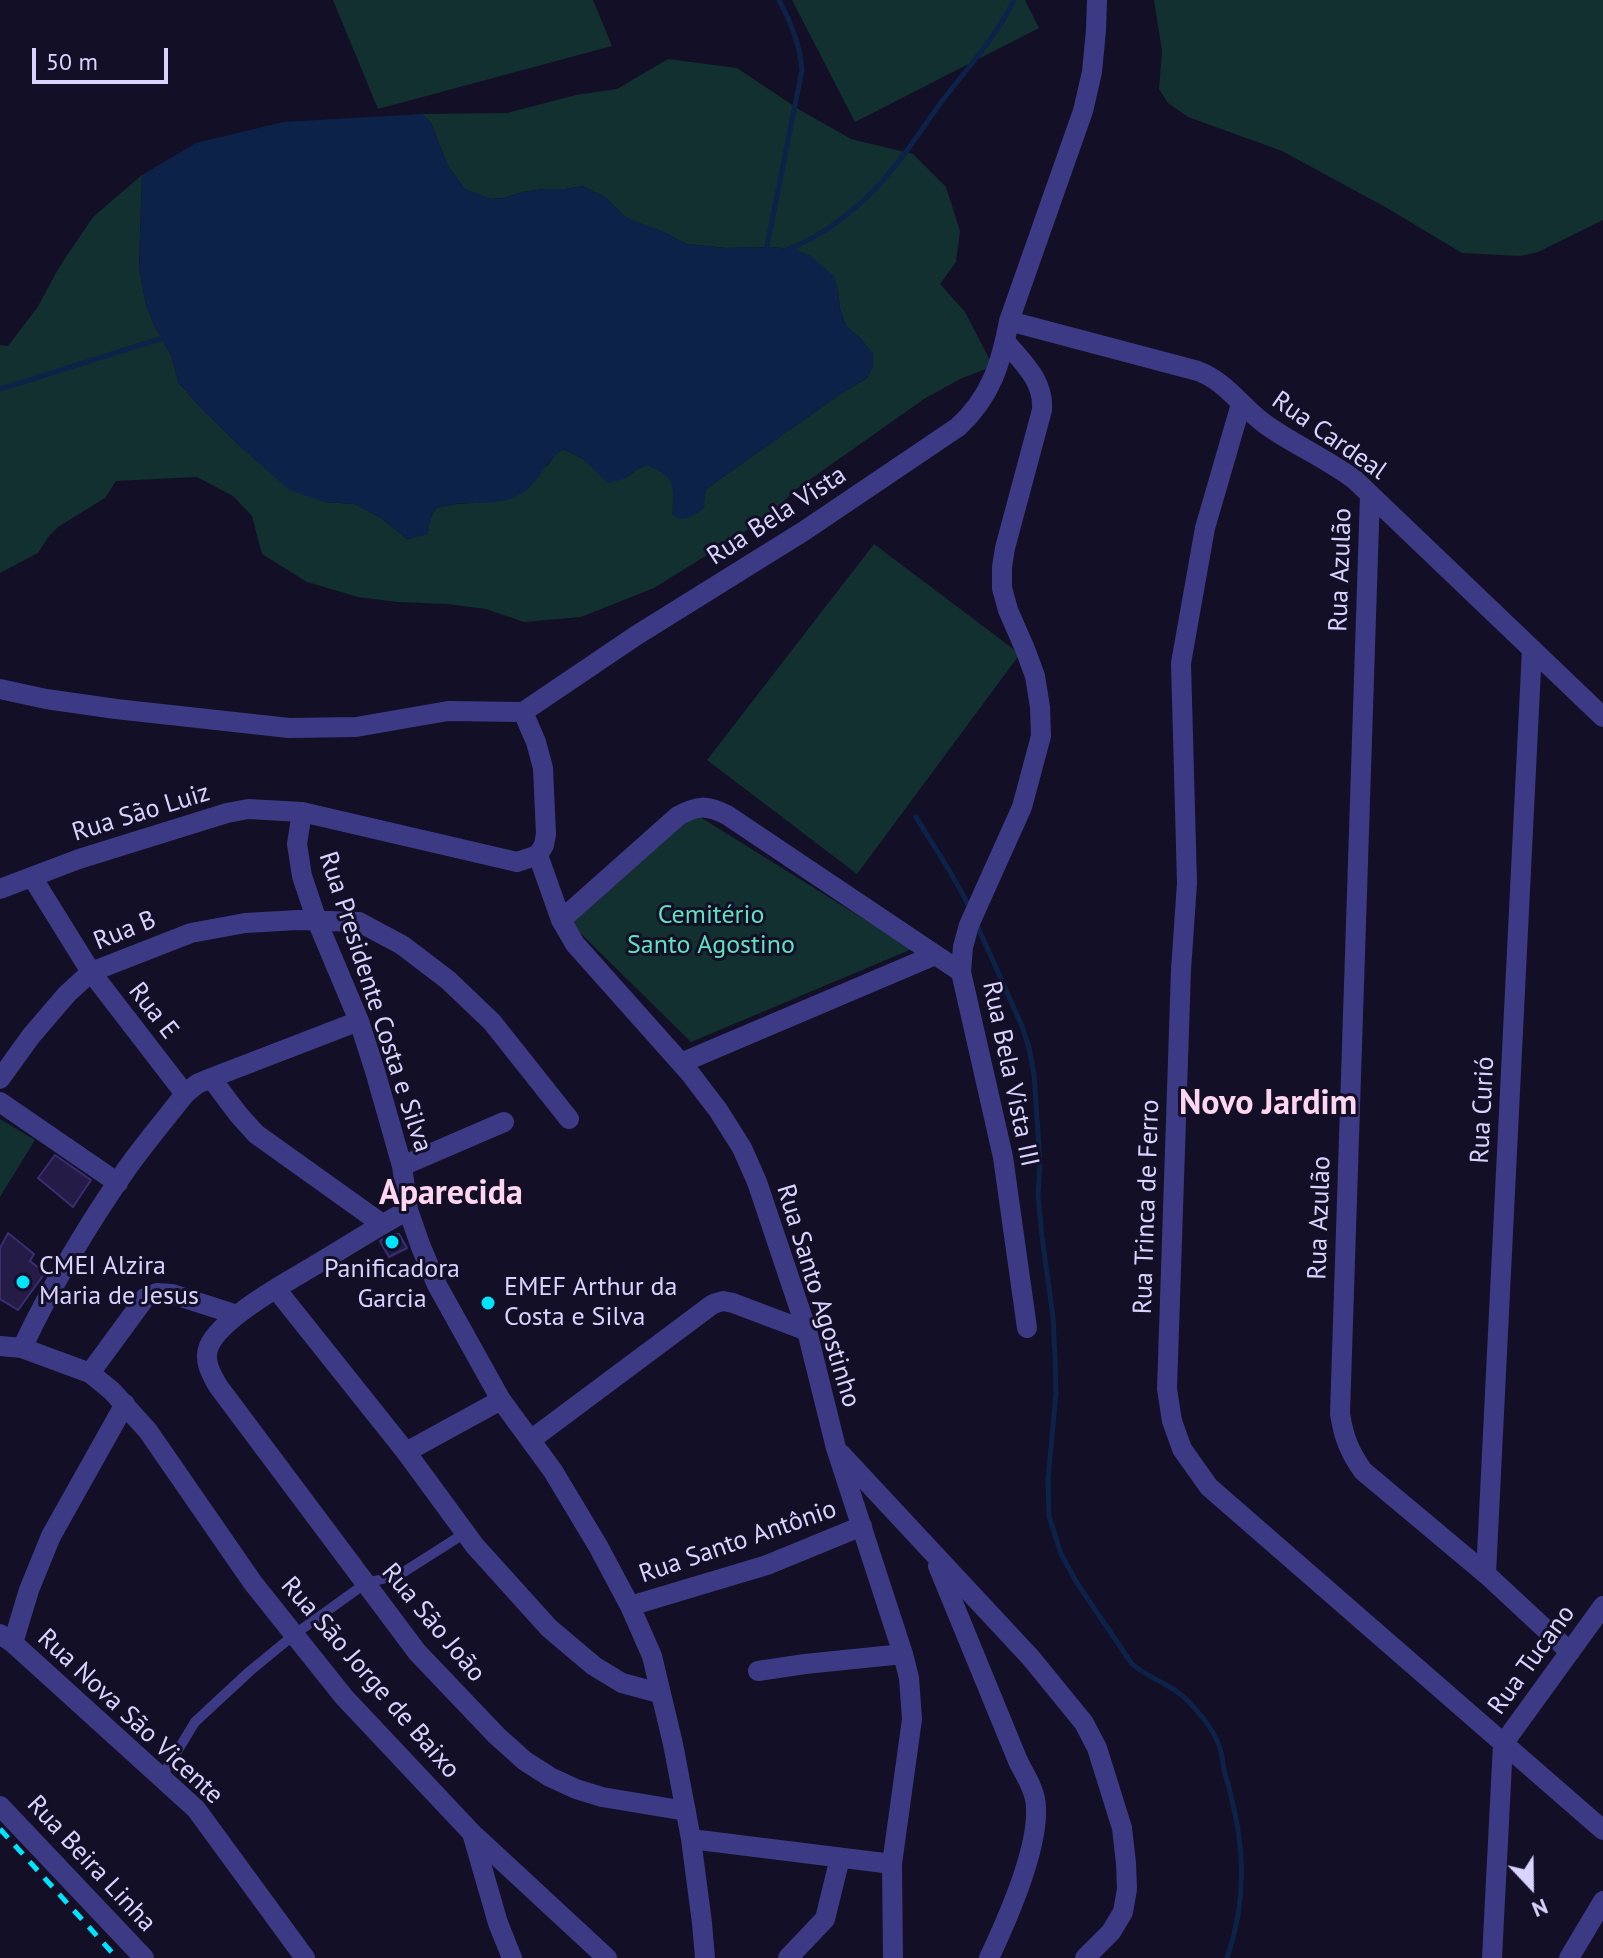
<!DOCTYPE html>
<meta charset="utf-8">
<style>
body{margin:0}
#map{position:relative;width:1603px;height:1958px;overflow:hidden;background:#130f26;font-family:"PT Sans",sans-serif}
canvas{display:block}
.north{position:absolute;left:1491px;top:1846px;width:80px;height:80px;-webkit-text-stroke:6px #130f26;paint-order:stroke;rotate:158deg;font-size:22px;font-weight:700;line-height:32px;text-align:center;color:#d9d4ff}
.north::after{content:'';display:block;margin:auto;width:28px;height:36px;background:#d9d4ff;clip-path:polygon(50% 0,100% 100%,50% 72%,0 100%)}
.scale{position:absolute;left:32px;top:48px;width:136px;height:36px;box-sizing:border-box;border:4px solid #d9d4ff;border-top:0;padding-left:10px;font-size:24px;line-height:28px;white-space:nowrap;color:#d9d4ff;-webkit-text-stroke:6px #130f26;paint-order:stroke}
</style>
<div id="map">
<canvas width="1603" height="1958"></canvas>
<div class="north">N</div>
<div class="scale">50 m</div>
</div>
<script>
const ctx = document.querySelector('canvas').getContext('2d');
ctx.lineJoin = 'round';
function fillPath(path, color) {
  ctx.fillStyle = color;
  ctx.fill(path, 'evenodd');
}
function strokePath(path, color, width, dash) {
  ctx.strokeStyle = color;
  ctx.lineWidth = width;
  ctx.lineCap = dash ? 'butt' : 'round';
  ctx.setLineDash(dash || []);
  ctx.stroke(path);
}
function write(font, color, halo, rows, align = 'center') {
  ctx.font = font + ' "PT Sans",sans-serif';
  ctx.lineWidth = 6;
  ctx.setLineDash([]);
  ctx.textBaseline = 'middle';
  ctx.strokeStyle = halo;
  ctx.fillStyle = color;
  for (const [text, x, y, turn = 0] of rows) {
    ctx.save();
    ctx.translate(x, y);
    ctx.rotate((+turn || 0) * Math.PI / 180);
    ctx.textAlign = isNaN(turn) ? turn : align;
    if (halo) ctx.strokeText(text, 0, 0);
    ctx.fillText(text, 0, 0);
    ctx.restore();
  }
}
fillPath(new Path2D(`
 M333,0h260l19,46 -234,63z
 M792,0h233l14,28 -184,94z
 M1154,0h449v220l-65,32 -18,4 -58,-3 -75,-45 -105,-57 -94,-34 -20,-14 -9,-14 3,-38z
 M668,59l69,9 63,42 51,29 62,15 33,33 14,44 -4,31 -16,22 25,28 28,54 -33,13 -36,20 -129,91 -27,27 -114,71 -73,29 -57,5 -38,-13 -39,-5 -50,-2 -39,-5 -51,-15 -45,-28 -10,-38 -19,-20 -36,-19 -81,4 -11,17 -47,29 -9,9 -11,17 -38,20v-228l8,1 29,-38 23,-42 33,-49 49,-42 -3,93 7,37 8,20 18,32 6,25 22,25 43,42 82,53 30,2 26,14 26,21 20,-5 3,-14 6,-12 20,-4 16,-1 76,-38 8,-11 7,-5 20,10 16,15 25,5 12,-9 11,-5c14,6 21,8 27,23l32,1 133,-94 28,-17 6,-12v-12l-13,-16 -14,-12 -6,-17 -2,-19 -41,-40 -24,-3 -47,1 -40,-4 -20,-11 -40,-15 -21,-21 -22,-11 -18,3h-21l-22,3 -17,6 -15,1 -25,-10 -17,-23 -17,-43 -9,-9 85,-1 69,-18 41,-6z
 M874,544l146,110 -163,220 -150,-114z
 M684,807l228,142 -221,93 -125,-123z
 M0,1119l35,21 -35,57z`), '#12302f');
fillPath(new Path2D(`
 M422,114l9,9 17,43 17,23 25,10 15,-1 17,-6 22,-3h21l18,-3 22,11 22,21 39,15 20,11 40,4 47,-1 24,3 14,6 23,20 4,14 2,19 6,17 14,12 13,16v12l-5,11 -29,18 -133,94 -2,19c-11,8 -22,16 -32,6 2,-29 4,-37 -25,-49l-11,5 -12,9 -17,4 -24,-24 -20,-10c-17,11 -25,36 -44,46 -19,11 -43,6 -64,9 -6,1 -13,3 -19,4l-6,12 -2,14 -21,5 -26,-21 -26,-14 -30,-2 -36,-12 -46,-41 -43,-42 -22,-25 -6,-25 -18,-32 -8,-20 -7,-37 3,-93 54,-32 87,-21z`), '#0c2248');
strokePath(new Path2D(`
 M766,251l36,-181c-2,-25 -11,-48 -23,-70
 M784,251c44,-17 81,-47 111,-85 18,-22 33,-47 51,-70 24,-31 51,-61 68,-96
 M0,389l166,-52
 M916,817c18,30 39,59 54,92
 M977,925l45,101 7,22 5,26 6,88 -2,33 4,42 11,80 2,41 1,35 -8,87 1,36 12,38 16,29 55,81c17,15 40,20 56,37 14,15 28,31 33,51 2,9 2,17 5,25 18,63 23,117 1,181`), '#0c2248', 5);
const building = new Path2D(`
 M55,1155l36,25 -18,27 -35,-29z
 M8,1233l26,21 -4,7 15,12 -27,37 -18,-11v-51z
 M393,1234h6l8,14 -18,9 -9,-16z`);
fillPath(building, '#241b47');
strokePath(building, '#3b2d73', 2);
strokePath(new Path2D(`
 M161,1778l34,-56 55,-51 45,-37 71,-51 33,-8 66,-42`), '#3d3a85', 10);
strokePath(new Path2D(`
 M1009,321l189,50c29,11 43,36 67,53 29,21 61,34 90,56l248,237
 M1005,341c18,22 39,39 37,69l-37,138 -3,19v21l6,22 17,39 10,27 5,31 1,29 -19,71 -53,118 -6,22 -2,25 42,185 24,171
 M1241,404l-36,124 -24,135 6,220 -6,87 -14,419 5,32 10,28 27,38 394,343
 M1370,494l-30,920c4,24 9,37 23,57l123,103 84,78
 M0,689l46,10 70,10 173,19 67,-1 92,-16 75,1
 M523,712l114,-77 167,-104 154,-104c33,-30 43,-64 51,-106l74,-210 9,-39 4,-42 1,-30
 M523,712l13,30 7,26 3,66 -2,11 -6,10
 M302,812l-5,32 5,32 15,45 42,100 16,50 27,95 6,44 13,37 16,38 64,115 52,71 45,75 32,60 22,50 21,88 18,95 11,84 3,35
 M538,855l23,65 14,24 114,128 29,38 24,38 15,34 50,149 29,117 67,206 6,24 3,41 -20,145 1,94
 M32,877l59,95 94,122
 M0,889l79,-30 148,-46 21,-4 54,3 215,50 21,-7
 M561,920l117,-104c20,-11 28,-11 49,-1l234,157
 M681,1063l254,-108
 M211,1078l27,36 18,20 126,90
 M0,1079l31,-43 36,-42 24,-22 100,-39 54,-10 53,-3 61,2 43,23 46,35 44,42 77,97
 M0,1102l118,81
 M402,1166l102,-44
 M408,1210c-33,18 -64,38 -96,57 -27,16 -91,51 -103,79 -6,14 2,28 9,40l199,266 80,84 28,25 25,16 26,12 26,8 84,14
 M276,1289l130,163 69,94 74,82 45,38 28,17 37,10
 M0,1346l22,2 68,25 22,18 36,40 105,152 91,114 128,136 135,125
 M22,1348c30,-63 66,-124 106,-181 18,-25 38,-49 57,-73l12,-10 14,-6 148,-57
 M90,1373l55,-75 12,-5 15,1 65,21
 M532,1439l181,-135 10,-3 10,2 74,28
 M406,1452l95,-52
 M841,1454l190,204 53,65 13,25 25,80 4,35 1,26 -4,23 -12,20 -26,26
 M938,1566l80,195c7,14 18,30 18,47 2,41 -29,112 -47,150
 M1486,1574l46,-925
 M630,1606l137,-41 95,-39
 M0,1634l13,9 183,166 109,149
 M13,1643l16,-53 22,-54 74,-132
 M758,1671l47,-7 98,-10
 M1503,1744l100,-138
 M0,1806l144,152
 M472,1833l26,90 14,35
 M691,1839l201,25
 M788,1958l37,-39 15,-61
 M1492,1958l11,-214
 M1569,1958l34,-57`), '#3d3a85', 20);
strokePath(new Path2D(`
 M0,1829l117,129`), '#00e5ff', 5, [12, 10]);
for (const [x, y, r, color] of [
 [392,1242,8,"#00e5ff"],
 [23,1282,8,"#00e5ff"],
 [488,1303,8,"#00e5ff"]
]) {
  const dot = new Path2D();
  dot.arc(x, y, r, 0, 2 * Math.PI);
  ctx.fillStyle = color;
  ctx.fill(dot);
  strokePath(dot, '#130f26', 3);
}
write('26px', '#d9d4ff', '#130f26', [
 ["Rua Cardeal",1329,436,35],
 ["Rua Bela Vista",777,516,-33],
 ["Rua Azulão",1341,570,-88],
 ["Rua São Luiz",141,813,-17],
 ["Rua B",125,931,-22],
 ["Rua Presidente Costa e Silva",375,1002,72],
 ["Rua E",153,1011,52],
 ["Rua Bela Vista III",1010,1074,78],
 ["Rua Curió",1483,1110,-87],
 ["Rua Trinca de Ferro",1147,1207,-88],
 ["Rua Azulão",1320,1218,-88],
 ["Rua Santo Agostinho",818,1296,73],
 ["Rua Santo Antônio",738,1542,-19],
 ["Rua São João",433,1623,50],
 ["Rua Tucano",1532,1660,-54],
 ["Rua São Jorge de Baixo",370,1678,49],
 ["Rua Nova São Vicente",130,1717,43],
 ["Rua Beira Linha",91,1864,47]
]);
write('26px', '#5fe0c0', '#130f26', [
 ["Cemitério",711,916],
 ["Santo Agostino",711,946]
]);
write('26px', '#d9d4ff', '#130f26', [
 ["CMEI Alzira",39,1267],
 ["Maria de Jesus",39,1297],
 ["Panificadora",392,1270,"center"],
 ["Garcia",392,1300,"center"],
 ["EMEF Arthur da",504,1288],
 ["Costa e Silva",504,1318]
], 'left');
write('bold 34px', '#ffd6f0', '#130f26', [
 ["Novo Jardim",1268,1104],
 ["Aparecida",451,1194]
]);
</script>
